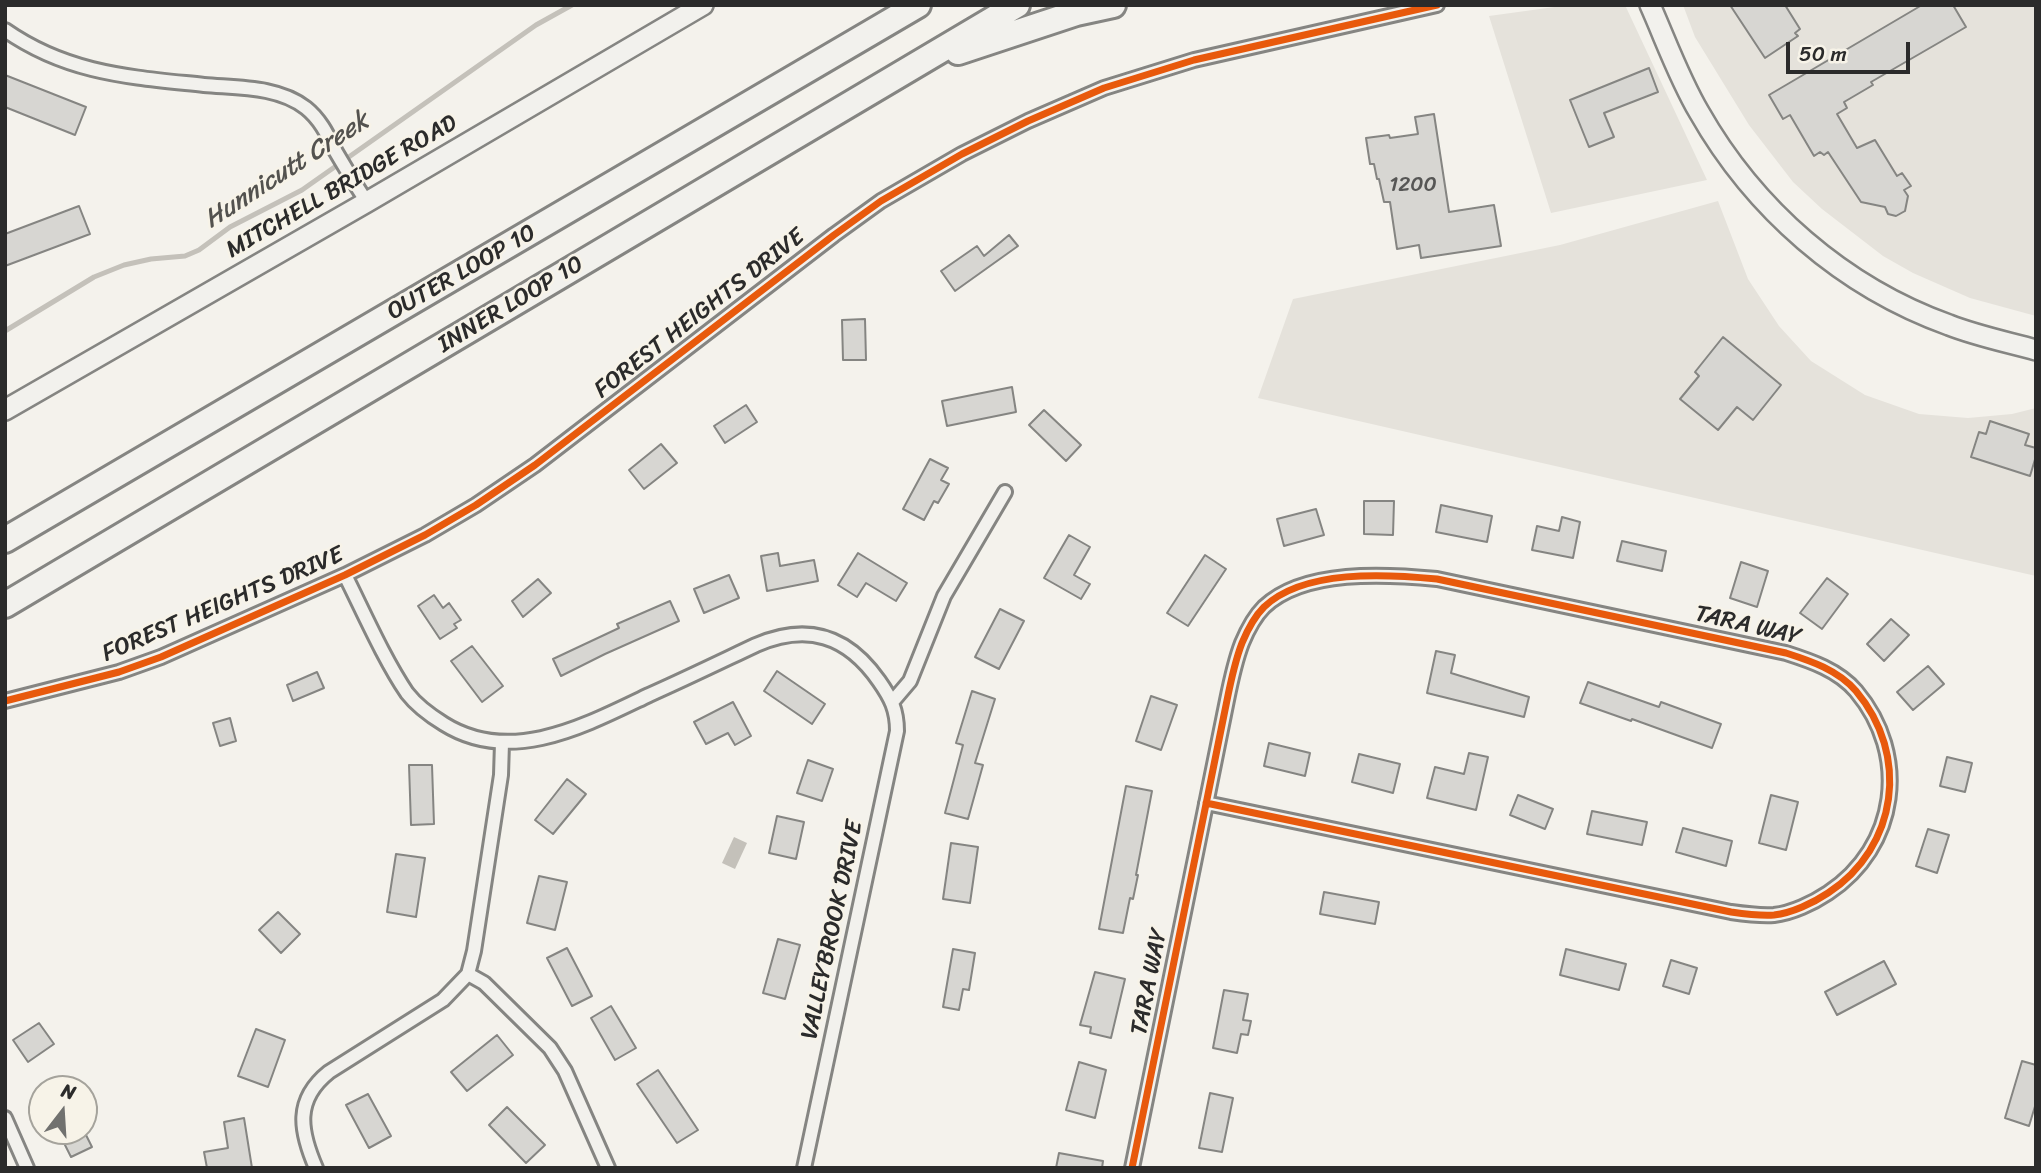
<!DOCTYPE html>
<style>
body{margin:0}
#map{position:relative;width:2041px;height:1173px;overflow:hidden;background:#f4f2ec;font-family:Sriracha,sans-serif}
canvas{display:block}
.frame{position:absolute;inset:0;border:7px solid #2b2b2b;pointer-events:none}
.north{position:absolute;left:28px;top:1075px;width:70px;height:70px;box-sizing:border-box;background:#f7f3e8;border:2px solid #a5a39c;border-radius:50%;rotate:17deg;font-size:19px;font-weight:700;line-height:28px;text-align:center;color:#2b2b2b}
.north::after{content:'';display:block;margin:auto;width:24px;height:32px;background:#71716f;clip-path:polygon(50% 0,100% 100%,50% 72%,0 100%)}
.scale{position:absolute;left:1786px;top:42px;width:124px;height:32px;box-sizing:border-box;border:4px solid #2b2b2b;border-top:0;padding-left:9px;font-size:21px;line-height:24px;white-space:nowrap;color:#2b2b2b;-webkit-text-stroke:5px #f7f3e8;paint-order:stroke}
</style>
<div id="map">
<canvas width="2041" height="1173"></canvas>
<div class="frame"></div>
<div class="north">N</div>
<div class="scale">50 m</div>
</div>
<script>
const ctx = document.querySelector('canvas').getContext('2d');
ctx.lineJoin = 'round';
function fillPath(path, color) {
  ctx.fillStyle = color;
  ctx.fill(path, 'evenodd');
}
function strokePath(path, color, width, dash) {
  ctx.strokeStyle = color;
  ctx.lineWidth = width;
  ctx.lineCap = dash ? 'butt' : 'round';
  ctx.setLineDash(dash || []);
  ctx.stroke(path);
}
function write(font, color, halo, rows, align = 'center') {
  ctx.font = font + ' Sriracha,sans-serif';
  ctx.lineWidth = 5;
  ctx.setLineDash([]);
  ctx.textBaseline = 'middle';
  ctx.strokeStyle = halo;
  ctx.fillStyle = color;
  for (const [text, x, y, turn = 0] of rows) {
    ctx.save();
    ctx.translate(x, y);
    ctx.rotate((+turn || 0) * Math.PI / 180);
    ctx.textAlign = isNaN(turn) ? turn : align;
    if (halo) ctx.strokeText(text, 0, 0);
    ctx.fillText(text, 0, 0);
    ctx.restore();
  }
}
fillPath(new Path2D(`
 M1569,5h56l82,175 -156,33 -62,-197z
 M1683,5h353v311l-66,-18 -57,-25 -30,-17 -61,-47 -29,-27 -44,-57 -54,-88z
 M1718,201l30,78 31,47 32,35 54,34 54,19 49,4 44,-4 24,-6v168l-778,-178 35,-99 267,-54z`), '#e5e2db');
fillPath(new Path2D(`
 M734,837l13,6 -12,26 -13,-6z`), '#c4c1ba');
strokePath(new Path2D(`
 M5,331l89,-54 30,-12 27,-6 34,-3 14,-6 31,-23 72,-37 234,-165 36,-20`), '#c4c1ba', 5);
const building = new Path2D(`
 M1730,5h55l15,24 -5,4 3,3 -33,22z
 M1922,5h31l13,22 -95,55 2,3 -29,17 3,6 -10,6 20,34 18,-8 22,36 5,-3 9,13 -7,4 4,6 -3,15 -9,5 -8,-2 -3,-7 -24,-5 -33,-50 -4,3 -4,-3 -6,4 -24,-41 -7,4 -14,-24z
 M1649,68l9,24 -54,21 10,24 -25,10 -19,-47z
 M5,75l81,32 -11,28 -70,-28z
 M1434,114l15,98 45,-7 7,41 -80,12 -2,-13 -22,4 -7,-47h-6l-5,-23h-2l-3,-15h-4l-4,-26 23,-3 1,3 28,-4 -3,-17z
 M79,206l11,28 -85,32v-32z
 M1009,235l9,11 -63,45 -14,-20 36,-25 7,10z
 M865,319l1,41h-23l-1,-40z
 M1723,337l58,48 -28,35 -16,-13 -19,23 -38,-31 19,-23 -4,-4z
 M1012,387l4,25 -69,14 -5,-25z
 M746,405l11,17 -32,21 -11,-17z
 M1044,410l37,35 -15,16 -37,-36z
 M1990,421l39,13 -4,11 11,3v8l-6,20 -59,-19 8,-25 7,2z
 M661,444l16,19 -33,26 -15,-19z
 M930,459l18,9 -7,12 8,4 -11,19 -4,-2 -10,19 -21,-11z
 M1364,501h30l-1,34 -29,-1z
 M1441,505l51,11 -5,26 -51,-10z
 M1316,509l8,26 -40,11 -7,-27z
 M1562,517l18,5 -7,36 -41,-8 5,-24 22,5z
 M1069,535l21,12 -16,28 16,9 -9,15 -37,-21z
 M1622,541l44,10 -4,20 -45,-10z
 M778,553l2,13 34,-6 4,21 -51,10 -6,-35z
 M858,553l49,30 -11,18 -30,-18 -9,14 -19,-12z
 M1205,555l21,14 -38,57 -21,-13z
 M1741,562l27,9 -11,36 -27,-9z
 M729,575l10,23 -35,15 -10,-24z
 M1827,578l21,16 -26,35 -22,-16z
 M538,579l13,14 -28,24 -11,-16z
 M434,595l9,13 6,-5 12,17 -7,4 3,4 -17,11 -22,-33z
 M670,601l9,20 -74,33 -44,22 -8,-17 66,-31 -2,-4z
 M1000,609l24,12 -25,48 -24,-12z
 M1891,619l18,16 -25,26 -17,-17z
 M472,646l31,40 -21,16 -31,-41z
 M1436,651l19,4 -4,18 78,24 -5,20 -97,-24z
 M1928,666l16,18 -31,26 -16,-18z
 M777,671l48,33 -13,20 -48,-33z
 M317,672l7,16 -31,13 -6,-16z
 M1588,682l71,25 2,-5 60,22 -9,24 -80,-29 -1,2 -51,-18z
 M972,691l23,8 -20,64 8,2 -15,54 -23,-6 18,-68 -7,-2z
 M1151,696l26,9 -16,45 -25,-9z
 M733,702l18,34 -16,9 -7,-12 -22,11 -12,-22z
 M230,718l6,23 -16,5 -7,-23z
 M1269,743l41,10 -5,23 -41,-10z
 M1469,753l19,4 -12,53 -49,-12 8,-31 29,7z
 M1359,754l41,10 -7,29 -41,-11z
 M1947,757l25,6 -7,29 -25,-6z
 M808,760l25,9 -11,32 -25,-8z
 M409,765h23l2,59 -23,1z
 M567,779l19,15 -33,40 -18,-14z
 M1126,786l26,5 -16,84h2l-5,24 -3,-1 -7,35 -24,-4z
 M1518,795l35,14 -8,20 -35,-14z
 M1771,795l27,7 -12,48 -27,-7z
 M1592,811l55,11 -5,23 -55,-11z
 M777,816l27,6 -8,37 -27,-6z
 M1683,828l49,13 -6,25 -50,-14z
 M1928,829l21,6 -12,38 -21,-7z
 M951,843l27,4 -8,56 -27,-4z
 M396,854l29,4 -9,59 -29,-5z
 M539,876l28,6 -12,48 -28,-7z
 M1324,892l55,10 -4,22 -55,-10z
 M278,912l22,22 -19,19 -22,-23z
 M778,939l22,6 -15,54 -22,-6z
 M567,948l25,48 -20,10 -25,-48z
 M953,949l22,4 -6,37 -6,-1 -4,21 -16,-3z
 M1566,949l60,15 -7,26 -59,-15z
 M1671,960l26,8 -8,26 -26,-8z
 M1884,961l12,23 -59,31 -12,-23z
 M1095,972l30,7 -14,59 -21,-5 1,-6 -11,-2z
 M1224,990l24,4 -5,26 8,1 -3,14 -7,-1 -4,19 -24,-5z
 M611,1006l25,42 -21,12 -24,-42z
 M39,1023l15,21 -26,18 -15,-22z
 M256,1029l29,11 -17,47 -30,-11z
 M497,1035l16,20 -46,36 -16,-19z
 M2022,1061l14,4v38l-7,23 -24,-8z
 M1079,1062l27,8 -11,48 -29,-8z
 M658,1070l40,60 -21,13 -40,-59z
 M1210,1093l23,5 -11,54 -23,-4z
 M368,1094l23,42 -22,12 -23,-43z
 M507,1107l38,38 -19,18 -37,-38z
 M244,1118l8,50h-45l-3,-16 24,-4 -4,-26z
 M58,1131h26l8,16 -21,10z
 M1059,1153l44,8 -1,7h-46z`);
fillPath(building, '#d7d6d2');
strokePath(building, '#858582', 2);
const street = new Path2D(`
 M5,30c63,44 125,47 199,55 33,3 74,1 102,23 15,12 22,28 30,44 10,17 20,34 31,50
 M345,575c19,38 39,84 62,118 10,13 24,23 37,31 67,42 142,1 205,-29 36,-16 71,-33 107,-50 51,-22 91,-10 123,36 12,17 18,29 18,50l-93,437
 M5,701l114,-29 42,-15 184,-82 80,-40 51,-30 59,-40 299,-230 47,-34 81,-47 66,-33 76,-33 90,-28 243,-55
 M893,701l17,-20 34,-85 61,-104
 M468,974l16,9 66,65 15,23 43,97
 M5,1118l22,50
 M316,1168c-16,-37 -22,-68 13,-96l114,-72 25,-26 6,-23 27,-176 1,-32
 M1132,1168c24,-116 47,-233 71,-349 7,-34 14,-69 21,-104 5,-24 9,-49 18,-72 5,-12 12,-26 22,-36 40,-38 122,-33 173,-28l349,74c25,8 52,17 70,38 54,64 42,156 -28,202 -15,10 -36,20 -54,22 -14,1 -29,-1 -43,-3l-525,-109`);
const secondary = new Path2D(`
 M1650,5c16,36 29,73 49,107 55,97 144,175 250,213 28,11 58,17 87,25
 M5,410l362,-208 336,-197`);
const highway = new Path2D(`
 M958,52l118,-39 37,-8
 M5,540l913,-535
 M5,605l1012,-600`);
strokePath(street, '#858582', 18);
strokePath(secondary, '#858582', 24);
strokePath(highway, '#858582', 30);
strokePath(street, '#f2f1ed', 12);
strokePath(secondary, '#f2f1ed', 19);
strokePath(highway, '#f2f1ed', 24);
strokePath(new Path2D(`
 M5,701l114,-29 42,-15 184,-82 80,-40 51,-30 59,-40 299,-230 47,-34 81,-47 66,-33 76,-33 90,-28 243,-55
 M1132,1168c24,-116 47,-233 71,-349 7,-34 14,-69 21,-104 5,-24 9,-49 18,-72 5,-12 12,-26 22,-36 40,-38 122,-33 173,-28l349,74c25,8 52,17 70,38 54,64 42,156 -28,202 -15,10 -36,20 -54,22 -14,1 -29,-1 -43,-3l-525,-109`), '#e8590c', 7);
write('21px', '#565655', null, [
 ["1200",1413,186]
]);
write('24px', '#2b2b2b', '#f7f3e8', [
 ["MITCHELL BRIDGE ROAD",342,187,-30],
 ["OUTER LOOP 10",462,273,-30],
 ["INNER LOOP 10",511,305,-31],
 ["FOREST HEIGHTS DRIVE",700,314,-38],
 ["FOREST HEIGHTS DRIVE",223,605,-23],
 ["TARA WAY",1748,626,13],
 ["VALLEYBROOK DRIVE",833,930,-78],
 ["TARA WAY",1150,982,-79]
]);
write('italic 26px', '#53524f', '#f7f3e8', [
 ["Hunnicutt Creek",287,171,-33]
]);
</script>
